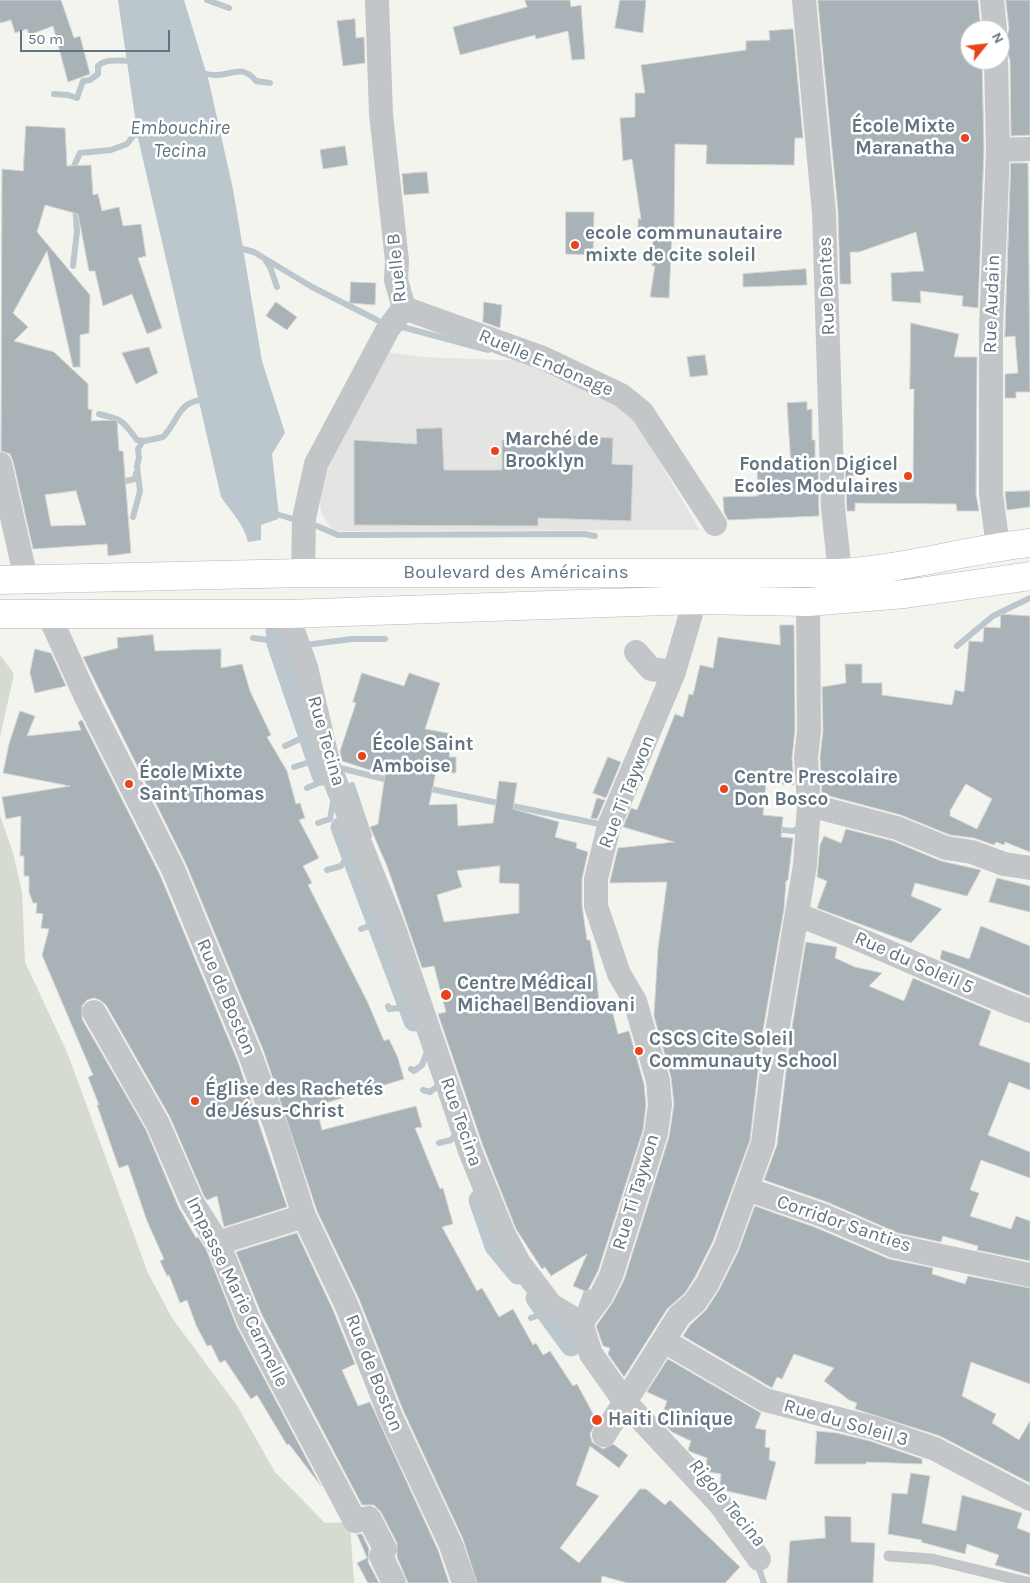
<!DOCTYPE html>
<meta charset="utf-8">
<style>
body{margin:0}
#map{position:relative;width:1030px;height:1583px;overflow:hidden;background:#f4f4ef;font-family:Karla,sans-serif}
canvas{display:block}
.north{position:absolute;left:960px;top:20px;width:50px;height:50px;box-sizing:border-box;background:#fff;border:1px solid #c0c7cd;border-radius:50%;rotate:61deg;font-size:14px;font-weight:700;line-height:20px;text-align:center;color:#627481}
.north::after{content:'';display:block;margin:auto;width:18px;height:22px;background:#e8441b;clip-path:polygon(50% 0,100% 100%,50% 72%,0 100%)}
.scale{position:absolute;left:20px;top:30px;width:150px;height:22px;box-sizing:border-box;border:2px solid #627481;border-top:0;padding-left:6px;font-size:15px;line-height:18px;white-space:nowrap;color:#627481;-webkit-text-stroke:4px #fff;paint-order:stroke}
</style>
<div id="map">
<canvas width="1030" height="1583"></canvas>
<div class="north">N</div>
<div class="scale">50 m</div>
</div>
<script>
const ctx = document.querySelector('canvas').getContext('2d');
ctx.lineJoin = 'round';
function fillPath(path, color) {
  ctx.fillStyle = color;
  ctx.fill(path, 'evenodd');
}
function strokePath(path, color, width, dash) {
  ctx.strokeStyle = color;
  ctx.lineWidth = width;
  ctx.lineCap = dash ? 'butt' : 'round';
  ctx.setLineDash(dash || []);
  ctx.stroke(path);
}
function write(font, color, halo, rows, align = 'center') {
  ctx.font = font + ' Karla,sans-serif';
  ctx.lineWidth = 5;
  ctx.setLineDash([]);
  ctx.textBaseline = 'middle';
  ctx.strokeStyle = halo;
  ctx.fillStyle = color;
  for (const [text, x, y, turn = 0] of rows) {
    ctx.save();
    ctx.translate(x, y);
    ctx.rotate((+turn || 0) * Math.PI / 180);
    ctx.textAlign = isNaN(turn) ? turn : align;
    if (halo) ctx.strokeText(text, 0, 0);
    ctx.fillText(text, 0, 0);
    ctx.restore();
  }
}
fillPath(new Path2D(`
 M385,352l39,5 108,4 82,41 21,18 65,110 -365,1 -7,-7 -7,-12 -2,-15 5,-22z`), '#e4e5e3');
fillPath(new Path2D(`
 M0,655l14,19 -14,63z
 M0,815l13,38 9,39 3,70 42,90 81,221 24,45 66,89 37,65 50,51 25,-1 4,61h-354z`), '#d5dbd0');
fillPath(new Path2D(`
 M118,0h66l25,82 24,107 29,172 23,72 -13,21 7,62 -1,3 -17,6v15l-13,2c-4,-18 -17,-30 -27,-45l-83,-359z`), '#bbc7cc');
strokePath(new Path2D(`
 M207,0l22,8
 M201,69l2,4c3,1 8,2 12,2 17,1 26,-12 41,6l14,2
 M54,94l14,1 9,3 6,-17 7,-1 8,-6v-8c8,-8 25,-5 36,-5
 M74,173v-7l6,-13 31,-3 16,-6 7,-9h11
 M236,247l18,5 58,35 65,33
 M266,261l4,6 7,20
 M73,266l4,-35 -2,-26
 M402,327l86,23
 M99,414c25,6 23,6 38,26l8,1 18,-4c17,-18 14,-36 44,-38
 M117,483l18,-4 1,-6
 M273,513l23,7
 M133,517l7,-26 -3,-25 2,-8 -1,-9 5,-8
 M317,526l21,9 246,-1 11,2
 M253,638l39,5
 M305,645l47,-6h33
 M957,646l36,-30 37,-18
 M285,746l15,-7 7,-7
 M294,767l16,-5 6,-6
 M336,767l56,14
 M352,785l17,51
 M307,788l14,-6 2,-6
 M426,788l178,37
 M318,823l12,-4 3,-16
 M773,829l20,2 8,-4
 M327,870l14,-4 10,-14
 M361,929l8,-3 5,-11
 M388,1006l1,3 11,-1 5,-11
 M411,1069l3,2 8,-6 4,-11
 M423,1090l7,2 8,-6
 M439,1143l12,-3 4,-5
 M582,1305l5,-14
 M531,1318l10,-4 2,-7
 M559,1328l10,-6
 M563,1335l16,-2
 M757,1563l7,20`), '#bbc7cc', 6);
strokePath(new Path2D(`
 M276,630l1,13 45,132
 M341,827l73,194
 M479,1200l16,46 23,28
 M536,1298l35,48`), '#bbc7cc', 21);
const building = new Path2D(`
 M0,0h61l13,38 6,-2 10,38 -22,8 -15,-56 -24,9 -2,-6 -12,4 -4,-13 -11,3z
 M525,0h45l1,7 10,-2 4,54 -13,1 -4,-29 -32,8 -1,-4 -75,20 -7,-28 74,-20z
 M620,0h26l-3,33 -28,-5z
 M818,0h160l3,30h-11v30h12l2,90 -6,158 -16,-2 1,-10 -43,-5 1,12 -29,-2 -1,-28 33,-2 -8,-39 -57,20h-9l1,32h-11l-2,-73z
 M1006,0h24v135l-19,1 -1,-76 -3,-8 -4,-4 -1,-6 5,-6 2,-7z
 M355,19l1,19 8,-1 1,26 -22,3 -6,-45z
 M793,29l10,109h-8l-1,27 -88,-1 1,-19 -32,-1 -1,88h-2l-3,66 -19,-1 5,-31h-3l1,-31h-15v-16h3l-9,-60 -9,2 -3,-43 15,-1v-24h10l-4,-28 105,-15v-9l24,-1 -1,-9z
 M26,126l39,2 2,38 24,-1 2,30 5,-1 4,17 17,-4 4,19 18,-2 5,32 -8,2 24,70 -15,6 -15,-40 -29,12 -8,-35h-6l-11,-57 -33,-9 -8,27 53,63 -1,38 -9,2v32h-7l-26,-116 -34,62 15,14 -14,14 40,11 34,32v25l4,1 -1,11 26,-1 2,31h4l8,102 -23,3 -1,-12 -74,5 -20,-88 -3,-7 -9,-3 1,-282 21,2zM76,491l10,34 -35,1 -6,-31z
 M345,146l3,19 -25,4 -3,-19z
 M1011,163h17l2,229h-14v6h-11v-24l13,-1 -3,-37 -10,1z
 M427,172l2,21 -25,2 -2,-21z
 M566,212h28l-1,43 -27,-1z
 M806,269l1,16 -64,2v-13z
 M351,282l25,1 -1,22 -25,-2z
 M276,302l21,15 -10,13 -21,-14z
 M484,302l18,3 -2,23 -17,-6z
 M911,323l48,11 -5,23h23l-1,137 3,17h-22l-1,-7 -101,-1v8h-8l-2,-49h8l1,20h59l1,-93h-4z
 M149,347l9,26 -22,11 -14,-31z
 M705,355l3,20 -18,2 -3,-20z
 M807,402v8l5,-1v31h3v23h3l1,53 -91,4 -4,-8 -1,-15 35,-1 -1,-30h34l-4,-63z
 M442,428l2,42h58v-30h56v-5l55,3 -1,26 21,1 -2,56 -93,-3v8l-184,-1v-85l63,4 -1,-15z
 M1030,491v16l-23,3 -2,-18z
 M1001,614l29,2v236l-25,-10 -1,3 -8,-3 -2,3 -20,-7 -24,-3 -49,-20 -79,-21 -2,-37 3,-26 -1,-44 24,-4 -1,-19h17v19h20v12l70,10 3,-15 9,2 5,-51 14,1 1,-15 16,1zM966,784l26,15 -15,30 -27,-13v-5z
 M780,625h14l1,105 -3,28 2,27 -28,-2 -3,32 20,2 -2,20 12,1 -5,42 -2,1 -2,28 -22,127 -12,104 -37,101 -18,36 -10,16 -18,16 -43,68 -16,-23 2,-6 -7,-2 -7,-20 17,-24 11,-22 45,-143 5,-33 -3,-27 -17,-61 4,-67 9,-67 -57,1v-2l8,-33 56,-6 -51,-15 8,-19 6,2 38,-96 8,3 6,-23 4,1 7,-30 13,3 5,-31 62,8z
 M153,635l2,16 66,-2v19l21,-4 8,27 21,44 -4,2 20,34 9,33 4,-1 5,15 -6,2 20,38 -16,8 9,17 -4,2 60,118 16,38 5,-2 9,19 6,21 -88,27 6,24 94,-24 6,21 -7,1 25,61 3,-1 10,36 -11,3 35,64 5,-3 17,29 14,-8 20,36 3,-2 7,12 7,-4 23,35 4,-2 20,37 -7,13 2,8 11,7 10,-5 15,11 -9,13 -29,-22 -14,39 23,11 -39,52 19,15 61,-74h6l19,16 5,-5 70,67 -15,16h-97l-26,-7 -1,7h-124l-14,-44 -60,-129 -44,-111 -42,-88 -53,-159 -78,-188 -103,-207 35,-9 -1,-10z
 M35,649l16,4 15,33 -31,7 -5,-20z
 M362,673l42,13 5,-13 31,10 -15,46 28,5 -4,23h7v16l-20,-1 -7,33 28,-1 1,22 35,-3 6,-42 18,2 -4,26 46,13 -4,15 22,6 -1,5 12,4 -6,27v27l5,34h3l7,40 2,25 11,-3 8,32 11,-3 15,53 2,21 -3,25 -45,141 -11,21 -14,-6 14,-32 -36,22 -6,-9 -3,2 -26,-40 -33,-83 -45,-132 8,-2 -12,-46 -12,2 -35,-102 -17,-39 8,-3 7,-49 -43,-14 -2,-10 16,-48 -3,-1zM500,866l-1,17 20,1v29l-75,9 -7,-27 25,-8 -5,-16z
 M20,711l15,5 -8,20 54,-6 -3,-8 4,-2 78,155 78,187 49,145 -63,20 -7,-31 -10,4 -3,-4 -34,-79 -64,-112 -6,-5 -6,-2 -7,2 -5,6v13l64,111 33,78 17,30 2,-1 8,12 31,78 84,159 -32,-42 -2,1 -30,-50 -6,4 -26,-39 -5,3 -9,-18 -4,1 -11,-21 -9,-25 -7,3 -11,-28 -2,1 -7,-15 4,-2 -17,-38 -19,-56 -9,3 -22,-63h2l-11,-28 5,-2 -51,-120 7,-26 -8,-1 2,-14 -7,-1 1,-10h-4l-4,-11v-16h-5v-20h-4l1,-40 -15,3 -4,-22 68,-11 -67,-13 6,-29z
 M608,757l13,5 -15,36 -13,-5z
 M597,798l8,2 -8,19 -6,-1z
 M846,829l47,12 48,20 40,9 -14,26 -52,-13 -4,13 31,13 -31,34 -94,-35 10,-27 -10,-4 3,-32 4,-9 17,7z
 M997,878l33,8v26l-41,-10z
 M981,926l49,20v50l-90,-37 2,-9 27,9z
 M806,942l31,5 -2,11 20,9 27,6 -13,13 35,15 9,-23 78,33 -12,34 51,18v27l-21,-8 -21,53 42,17v26l-49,-18 -11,30 9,3 -9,23 41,13 5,-13 14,5v40l-53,-11 1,-4 -35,-10 -2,6 -43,-9 -71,-31 -63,-22 13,-35 13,-105z
 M755,1206l62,22 72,31 44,9 -1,6 33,10 3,-8 62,12v96l-59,-22 -9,34 34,18 -4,9 27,17 11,-19v62l-90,-47 -85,-27 2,-6 -8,-3 -25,-19 10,-13 -40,-14 -12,25 -5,-2 -5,11 -89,-52 7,-11 16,-15 13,-20 19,-38z
 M297,1233l36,77 22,54 -13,6 16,36 12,-4 68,148 11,33h-41l-11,-26v-14l-16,-31 -7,-7h-12l-100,-190 -26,-63z
 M668,1359l93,54 -6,15 11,2 -1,17 5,1 -1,12 7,2 -10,38 -39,-9 -7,-7 1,-10 -12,-2 -3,-4 1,-10 -16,-6 -3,-2 3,-9 -19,-9 -12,-12 7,-19 -20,-9z
 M817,1431l20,2 33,8 52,18v5l-56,-2v2h-51z
 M911,1473l19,3 -8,47 34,8 6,-36 60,18 -5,15 13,5v42l-35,-10 4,-10 -32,-11 -2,10 -44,-12 1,-2 -34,-6 4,-41 15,1z
 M825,1516l26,1v25l24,1 -2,40h-86l3,-42 35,-3z
 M357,1534h5l7,15 -1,13 11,21h-11l-11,-20 10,-5z`);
fillPath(building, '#a9b2b6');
strokePath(building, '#d5d5d2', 1);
const secondary = new Path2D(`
 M0,580l303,-7h537c64,-4 126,-23 190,-30
 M0,614h287l408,-14 113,2 97,-8 125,-18`);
strokePath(secondary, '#b2b8bc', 29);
strokePath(new Path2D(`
 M889,1556l43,3 98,24`), '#c3c6c9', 11);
strokePath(new Path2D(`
 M804,0l20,212 9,296 7,65
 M992,0l3,30
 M996,60l2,90 -7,179v165l7,53
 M998,150l32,-1
 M404,308l139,50 78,37 21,17 73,112
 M0,464l26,115
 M303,573l1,-55 12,-54 72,-135 16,-21 -8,-28 1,-19 -16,-147 -4,-114
 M48,613l38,84 87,172 78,188 27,76 26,83 42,88 44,111 61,130 13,38
 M287,614l19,53 23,99 65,162 76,223 34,84 15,28 32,42 30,18 10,31 34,48 95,102 39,55
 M636,652l15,17 23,3
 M809,805l88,23 49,20 26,4 32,12 26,4
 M798,915c79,29 153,67 232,96
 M94,1012l64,112 34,78 26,41 31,78 106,200 14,-3 16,31 -4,7 13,27
 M747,1189l75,26 72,31 136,29
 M218,1243l86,-27
 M581,1323l20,-27 10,-20 45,-143 4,-28 -2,-24 -23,-80 -16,-27 -23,-68v-27l13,-53 65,-154 21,-72
 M664,1341l101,59 109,28 61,21 95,50
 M604,1435l75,-119 16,-14 12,-18 19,-38 37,-103 13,-105 29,-173 4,-60 -3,-48 3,-26 -1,-129`), '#c3c6c9', 24);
strokePath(secondary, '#fff', 28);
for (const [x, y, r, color] of [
 [965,138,5,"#e8441b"],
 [575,245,5,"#e8441b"],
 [495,451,5,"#e8441b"],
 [908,476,5,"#e8441b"],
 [362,756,5,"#e8441b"],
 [129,784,5,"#e8441b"],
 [724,789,5,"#e8441b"],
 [446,995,6,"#e8441b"],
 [639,1051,5,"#e8441b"],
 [195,1101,5,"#e8441b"],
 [597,1420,6,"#e8441b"]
]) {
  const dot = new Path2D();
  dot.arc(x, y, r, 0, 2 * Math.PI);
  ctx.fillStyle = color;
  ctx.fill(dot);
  strokePath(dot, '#fff', 2);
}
write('bold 19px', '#627481', '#fff', [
 ["École Mixte",955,127,"right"],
 ["Maranatha",955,149,"right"],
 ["ecole communautaire",585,234],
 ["mixte de cite soleil",585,256],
 ["Marché de",505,440],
 ["Brooklyn",505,462],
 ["Fondation Digicel",898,465,"right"],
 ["Ecoles Modulaires",898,487,"right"],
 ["École Saint",372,745],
 ["Amboise",372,767],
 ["École Mixte",139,773],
 ["Saint Thomas",139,795],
 ["Centre Prescolaire",734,778],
 ["Don Bosco",734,800],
 ["Centre Médical",457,984],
 ["Michael Bendiovani",457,1006],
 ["CSCS Cite Soleil",649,1040],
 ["Communauty School",649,1062],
 ["Église des Rachetés",205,1090],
 ["de Jésus-Christ",205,1112],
 ["Haiti Clinique",608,1420]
], 'left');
write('19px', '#627481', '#fff', [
 ["Ruelle B",397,268,-96],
 ["Rue Dantes",827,286,-92],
 ["Rue Audain",992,304,-88],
 ["Ruelle Endonage",546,363,23],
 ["Boulevard des Américains",516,573],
 ["Rue Tecina",326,741,74],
 ["Rue Ti Taywon",627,792,-68],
 ["Rue du Soleil 5",914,963,24],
 ["Rue de Boston",226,997,67],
 ["Rue Tecina",461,1122,71],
 ["Rue Ti Taywon",636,1192,-73],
 ["Corridor Santies",844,1224,19],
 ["Impasse Marie Carmelle",237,1292,64],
 ["Rue de Boston",374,1373,68],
 ["Rue du Soleil 3",846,1423,16]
]);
write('italic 20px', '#5d777f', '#fff', [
 ["Embouchire",180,128],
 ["Tecina",180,151],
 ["Rigole Tecina",727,1503,50]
]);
</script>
